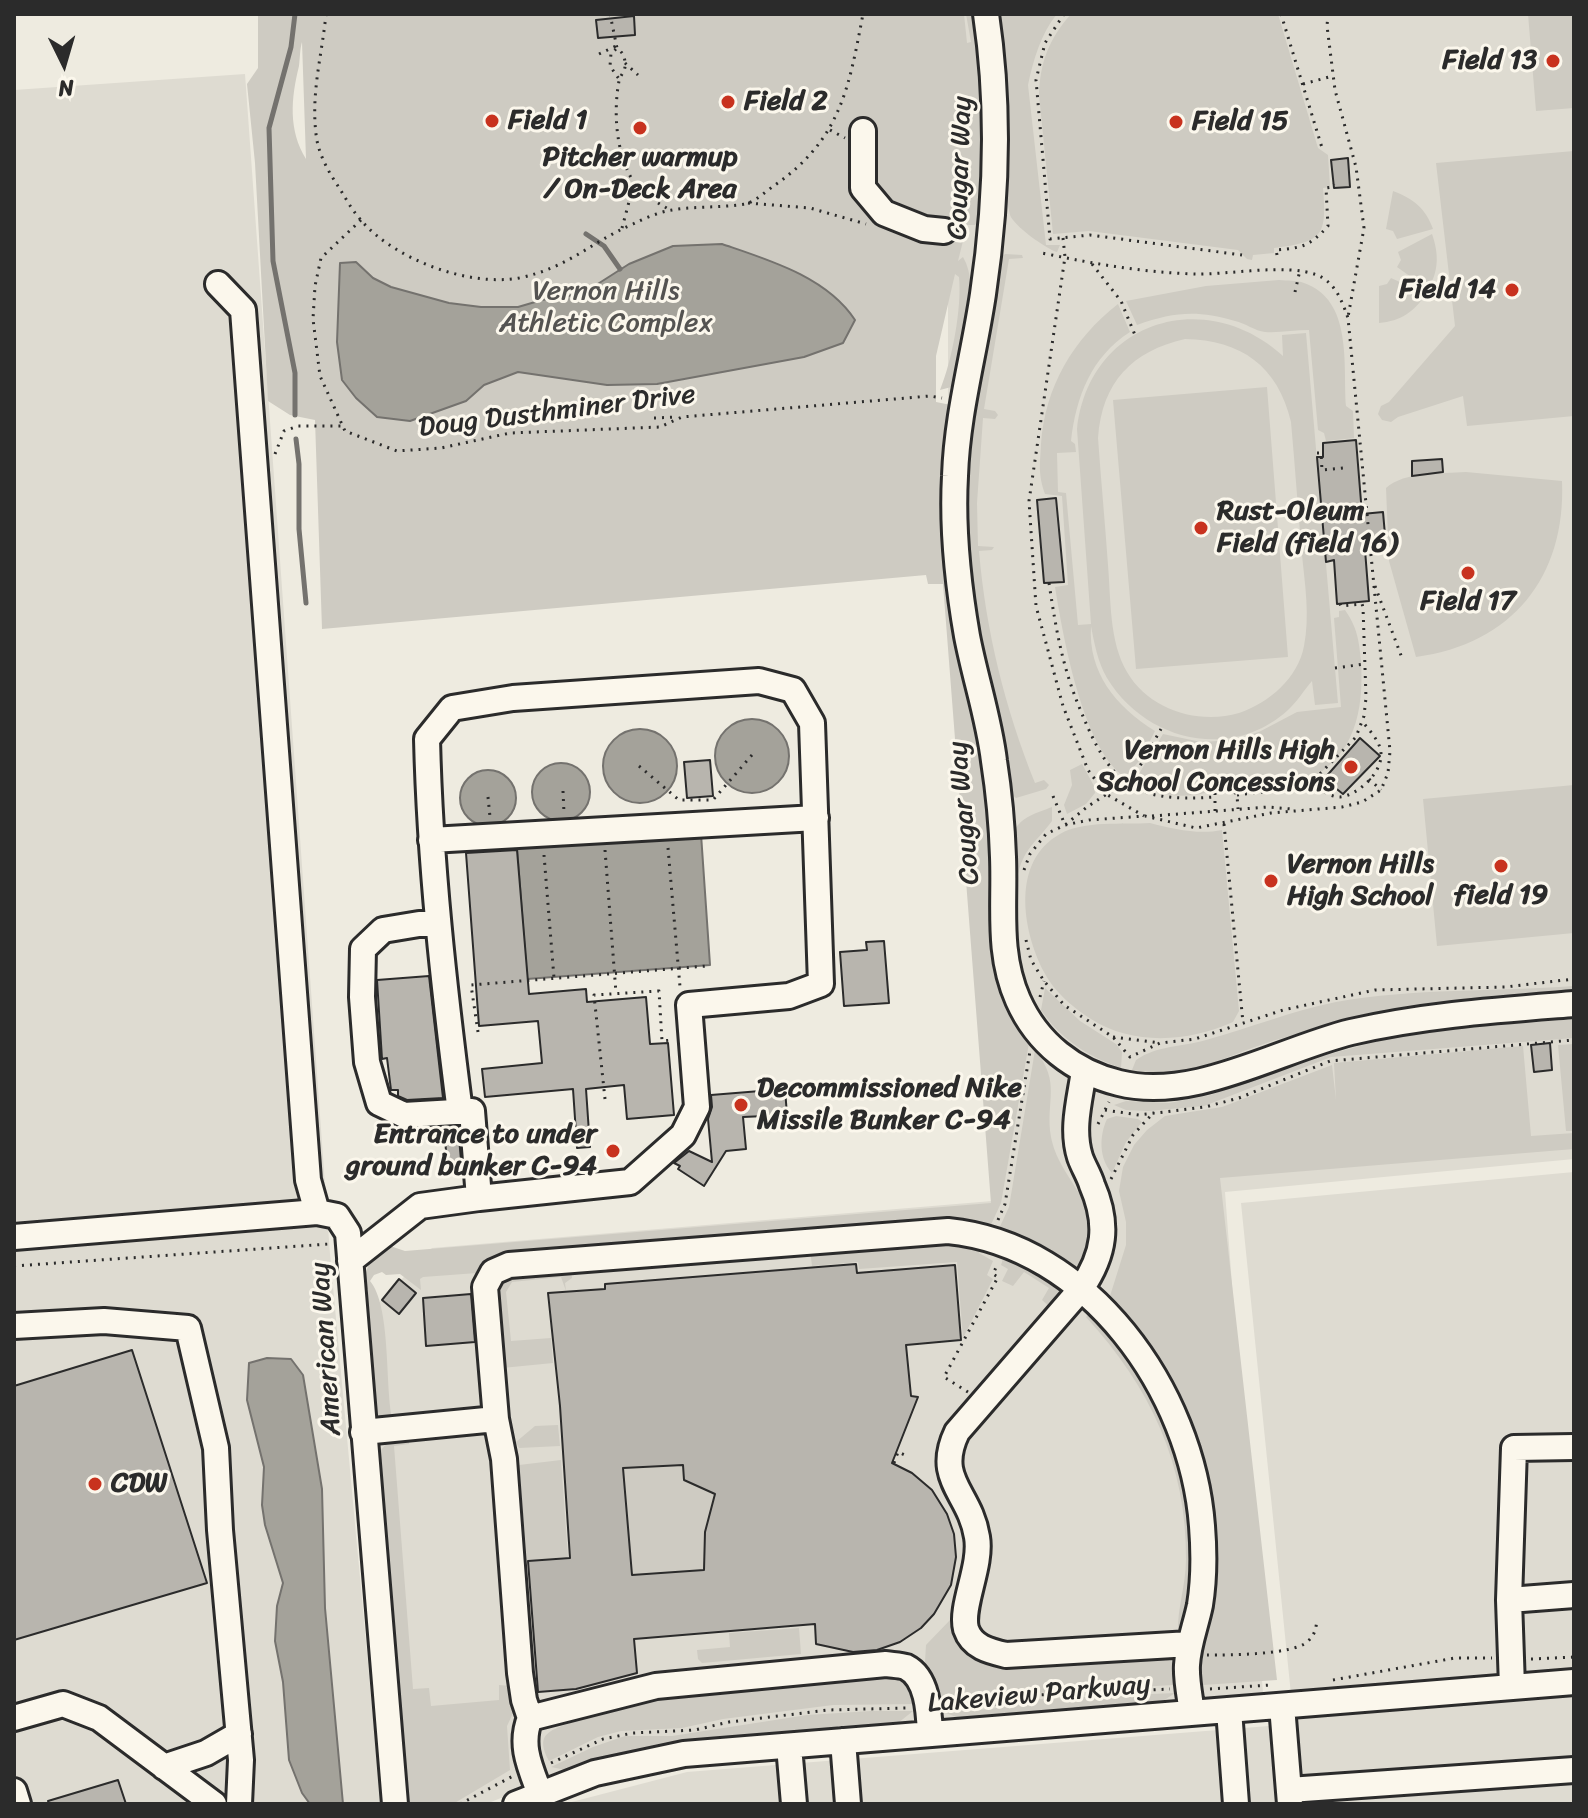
<!DOCTYPE html>
<style>
body{margin:0}
#map{position:relative;width:1588px;height:1818px;overflow:hidden;background:#eeebe0;font-family:Sriracha,sans-serif}
canvas{display:block}
.frame{position:absolute;inset:0;border:16px solid #2b2b2b;pointer-events:none}
.north{position:absolute;left:24px;top:24px;width:80px;height:80px;-webkit-text-stroke:6px #fbf7ec;paint-order:stroke;rotate:175deg;font-size:22px;font-weight:700;line-height:32px;text-align:center;color:#2b2b2b}
.north::after{content:'';display:block;margin:auto;width:28px;height:36px;background:#2b2b2b;clip-path:polygon(50% 0,100% 100%,50% 72%,0 100%)}
</style>
<div id="map">
<canvas width="1588" height="1818"></canvas>
<div class="frame"></div>
<div class="north">N</div>
</div>
<script>
const ctx = document.querySelector('canvas').getContext('2d');
ctx.lineJoin = 'round';
function fillPath(path, color) {
  ctx.fillStyle = color;
  ctx.fill(path, 'evenodd');
}
function strokePath(path, color, width, dash) {
  ctx.strokeStyle = color;
  ctx.lineWidth = width;
  ctx.lineCap = dash ? 'butt' : 'round';
  ctx.setLineDash(dash || []);
  ctx.stroke(path);
}
function write(font, color, halo, rows, align = 'center') {
  ctx.font = font + ' Sriracha,sans-serif';
  ctx.lineWidth = 6;
  ctx.setLineDash([]);
  ctx.textBaseline = 'middle';
  ctx.strokeStyle = halo;
  ctx.fillStyle = color;
  for (const [text, x, y, turn = 0] of rows) {
    ctx.save();
    ctx.translate(x, y);
    ctx.rotate((+turn || 0) * Math.PI / 180);
    ctx.textAlign = isNaN(turn) ? turn : align;
    if (halo) ctx.strokeText(text, 0, 0);
    ctx.fillText(text, 0, 0);
    ctx.restore();
  }
}
fillPath(new Path2D(`
 M850,14h724v1145l-349,33 38,501 -462,37 -131,13 -102,28 -82,33h-79l-41,-488 66,-68 560,-47 -44,-598v-340z
 M245,74l85,1180 51,550h-367v-1714z
 M1574,1172v632h-1010l123,-32 607,-48 -53,-521z`), '#dedbd1');
fillPath(new Path2D(`
 M258,14h706l3,29 4,-1 -5,-28h10l9,113 -3,91 -7,7h-8l-9,36 5,-4c19,32 -1,93 -8,129l-15,4c12,-29 22,-82 19,-113l-4,-3 -19,82v46l15,3 41,441 -1,98 9,43 29,56 -28,160 -12,26 -496,38 -16,6 -54,4 -3,2 1,11 -21,-16 -14,1 -4,-3 -8,3 -4,6c21,25 15,103 22,137l-11,1 -8,-12 -9,-113h4v-5h-4c0,-21 7,-30 20,-45l21,7 586,-48 -48,-619h-15l-2,-9 -604,54 -7,-209 -25,-5 -22,-14 -13,-238 -8,-79 11,-16zM302,42l4,117c-18,-29 -15,-61 -7,-93 1,-8 1,-18 3,-24z
 M998,14h59c-16,19 -24,47 -29,71l18,160h14l-3,7c-11,-3 -44,-27 -47,-37 -6,-21 -2,-48 -3,-69 -2,-44 -5,-88 -9,-132z
 M1071,14h207l40,134 10,7 2,32 -7,1c4,48 0,54 -49,60v5l-21,2 -1,5 -5,-1 -9,-9 -149,-19 -36,3 -14,-139c1,-33 10,-56 32,-81z
 M1528,14h46v94l-38,3z
 M1574,151v265l-107,10 -4,-30 -65,21 -7,5 -9,-2 -4,-6 3,-8 8,-4 66,-76 -19,-163z
 M1393,191c21,8 33,18 40,38l-36,10 -4,-8 -7,-2z
 M1432,234c7,20 7,37 -4,55l-31,-22 4,-7 -3,-8z
 M1005,254l17,1 1,3 -14,1 -25,150 11,2 3,4 -3,4 -12,-1 -6,85 1,43 16,1 -2,3 -13,1c7,81 26,157 56,232l9,-3 5,5 -3,4 -30,9 -6,-5c-19,-96 -43,-191 -45,-290 -1,-77 19,-155 33,-230l3,-15z
 M1391,278l35,16c-12,18 -25,27 -47,29v-37l8,-2z
 M1279,280c8,1 18,0 25,3 49,17 39,82 42,123l7,5 1,27 -28,3 -2,-8 -6,-3 -9,-100c-14,0 -30,3 -44,2 -10,-1 -20,-9 -30,-11 -38,-11 -61,-9 -98,4l-11,-24 80,-15z
 M1118,304l12,28c-39,25 -54,65 -59,109l4,3 1,8 -19,1 1,39 8,1 12,132 13,-1 -14,-195c12,-108 128,-144 206,-73l-1,-21 24,-2 32,370 -23,2 -3,-24c-8,9 -15,21 -24,29 -57,52 -143,31 -181,-32 -9,-15 -13,-36 -16,-52 -3,46 24,80 64,105l-13,26 -15,19h-4c-41,-31 -60,-140 -68,-189l13,-2 -6,-89 -17,-2c-7,-20 -5,-29 -4,-50 4,-57 32,-105 77,-140zM1185,339c56,1 93,27 106,83 4,44 7,89 11,133 3,30 8,61 2,91 -6,32 -35,57 -65,67 -40,12 -90,-3 -112,-41 -18,-31 -16,-72 -19,-107 -3,-42 -7,-85 -10,-127 4,-56 34,-87 87,-99z
 M1267,387l21,270 -152,12 -23,-269z
 M1466,472l96,9c4,96 -50,163 -146,176l-27,-96 -3,-73c19,-17 55,-14 80,-16z
 M1345,610c12,17 14,30 16,51 3,50 -6,96 -55,120 -17,8 -41,8 -60,9 -8,0 -16,-3 -25,-2 -7,0 -10,4 -16,5 -25,6 -49,2 -71,-11l29,-48 38,8 33,-2 25,-8 38,-20 44,-5 -7,-89 5,-1v-6z
 M1082,764l12,22 1,7 -9,11 -19,10 -3,-9 8,-20 -2,-15z
 M1574,785v148l-137,13 -14,-147z
 M1052,807v14c-19,25 -31,29 -36,64l-2,-54c8,-15 23,-18 38,-24z
 M1150,823c23,6 49,12 72,7l17,181 -6,11c-44,20 -100,24 -142,-3 -18,-11 -38,-29 -47,-47 -22,-42 -33,-111 16,-138 24,-14 63,-9 90,-11z
 M1574,986v8c-81,7 -163,11 -242,31 -26,6 -52,13 -77,22 -47,17 -71,31 -123,23l4,-10c22,-15 46,-13 70,-20 44,-12 85,-29 130,-38 78,-14 159,-10 238,-16z
 M1045,988l35,33 36,23 6,8 -1,16c-32,-11 -61,-29 -80,-58z
 M1574,1014v24l-243,19 -127,49 -56,5 -22,-1 -12,-5 12,-4 43,2 42,-8 89,-33 105,-28 44,-7z
 M1574,1044v87h-8l-8,-86z
 M1523,1046l8,90 43,-3v16l-354,29 57,502 -74,5 -5,-19 13,-63v-90l-105,-215 4,-2 16,-51v-23l-7,-31 4,-24 11,-22 13,-15 18,-14 57,-9 110,-42 4,35 -2,-37z
 M1035,1050c27,33 10,51 16,87 8,42 47,61 39,108 -2,13 -10,22 -24,24l-69,-36 12,-26z
 M1116,1116l22,3 4,3 -16,20 -14,31c-13,-14 -13,-37 -5,-54z
 M937,1240l45,4 -3,9 14,8 -6,14 6,4 -30,59 -6,-76 -98,7 -1,-7 -46,4 -2,-17z
 M999,1250l60,36v14l-9,7 -8,-7 7,-12 -25,-16 -11,14 -11,-5 6,-12 -7,-4 2,-6 -7,-4z
 M571,1269l1,9 -7,5 1,8 -5,-14 -49,5 -6,10 5,49 40,-3 2,25 -51,5 -6,-79c14,-22 52,-18 75,-20z
 M1091,1313l35,38 36,61 25,73 7,88 -9,53 -7,6c-1,-22 8,-48 8,-72 1,-96 -36,-173 -100,-243z
 M558,1425l2,21 -41,2 -3,-6 19,-16z
 M409,1440v4l-15,2 19,243 16,-1 2,18 68,-6v-15l12,1 3,25 -7,15 3,44 -57,34h-48l-28,-346c7,-16 15,-19 32,-18z
 M561,1460l7,97 -41,4 -8,-96z
 M683,1465l1,15 31,14 -10,38 -1,38 -72,5 -9,-107z
 M951,1619h5l10,27 192,8 1,4 12,2 3,7 -1,18 -136,8 -56,10 -38,2 -18,-43 1,-17z
 M799,1628l2,26 -99,9 -4,-4 -1,-9 33,-3 -1,-14z
 M888,1675c17,3 26,11 28,29l-83,1 -110,14 -41,9 -61,3 -23,6 -49,24c-14,-26 -1,-30 21,-38v-5l98,-23z
 M1175,1693l-12,8 -17,3 -187,14 -16,-6 48,-3 49,-10z
 M871,1711h42l-15,12 -249,24 -83,23 -15,-3 42,-20 32,-11h47l135,-21z`), '#cecbc2');
const water = new Path2D(`
 M722,244c47,16 105,33 133,76l-12,23 -39,14 -147,27 -50,1 -89,-13 -34,13 -18,16 -56,20 -33,-4 -21,-19 -14,-18 -5,-38 3,-79 16,-1 17,16 18,9 58,16 32,4h37l24,-7 27,-4 24,-9 36,-23 44,-18z
 M715 756a37 37 0 1 1 74 0a37 37 0 1 1-74 0Z
 M603 766a37 37 0 1 1 74 0a37 37 0 1 1-74 0Z
 M532 792a29 29 0 1 1 58 0a29 29 0 1 1-58 0Z
 M460 798a28 28 0 1 1 56 0a28 28 0 1 1-56 0Z
 M701,834l9,131 -183,14 -10,-132z
 M267,1358l24,1 12,16 19,114 3,119 18,196h-33l-8,-11 -13,-33 -6,-78 -8,-41 2,-35 6,-23 -18,-58 -3,-20 2,-38 -17,-67 2,-37z`);
fillPath(water, '#a4a29a');
strokePath(water, '#74726e', 2);
strokePath(new Path2D(`
 M295,14l-4,33 -22,81 4,133 22,112v42
 M586,234l18,12 16,23
 M296,439l3,25v65l7,74`), '#74726e', 5);
const building = new Path2D(`
 M634,16l1,19 -37,3 -2,-18z
 M1348,158l2,29 -16,1 -3,-28z
 M1356,440l6,74 21,-2 2,23 -21,2 5,64 -32,3 -3,-44 -8,2 -9,-105h6v-14z
 M1442,459l1,13 -31,4v-15z
 M1056,498l8,84 -20,1 -7,-83z
 M1360,738l20,18 -37,38 -19,-15z
 M710,760l3,36 -26,2 -3,-36z
 M517,850l12,144 57,-5 1,13 59,-5 4,47 18,-1 6,72 -47,4 -3,-34 -38,4 4,58 -13,1 -4,-59 -88,8 -3,-28 60,-6 -4,-42 -59,5 -13,-173z
 M884,941l5,62 -45,3 -4,-54 27,-2 -1,-8z
 M429,976l14,122 -36,2 -9,-4v-6h-7l-4,-32 -5,1 -5,-79z
 M1550,1043l2,27 -18,2 -3,-27z
 M785,1089l2,26 -44,2 3,32 -20,2 -22,35 -26,-17 2,-3 -6,-3 15,-12 23,11 -4,-43 4,-12 -1,-12z
 M458,1127l3,33 -14,2 -3,-34z
 M856,1264l1,9 98,-8 6,75 -55,5 5,51 7,1 -26,66 20,10 20,17 15,24 7,20 2,23 -5,28 -17,29 -13,14 -21,14 -23,8 -24,2 -37,-8 -1,-20 -181,15 3,34 -61,16 -38,3 -10,-131 42,-3 -10,-152 -12,-113 57,-4v-5zM683,1465l1,15 31,14 -10,38 -1,38 -72,5 -9,-107z
 M399,1279l17,14 -17,21 -17,-14z
 M471,1294l4,48 -49,4 -3,-48z
 M132,1350l75,233 -193,57v-254z
 M118,1780l8,24h-77l-1,-3z`);
fillPath(building, '#b8b5ae');
strokePath(building, '#2b2b2b', 2);
const minor = new Path2D(`
 M986,14c14,94 11,186 -3,280 -9,61 -26,120 -28,182 -3,53 3,108 12,160 8,42 22,83 27,125 5,32 8,65 9,96 2,49 -6,96 15,143 19,43 56,72 101,83 75,19 159,-33 232,-51 73,-17 148,-22 223,-28
 M863,131v57l21,25 40,16 20,2
 M218,284l25,26 65,870 9,32
 M431,840l385,-22
 M1084,1071c-4,28 -13,58 -4,86 3,9 9,18 12,28 17,39 13,69 -11,104l-124,143c-23,48 13,60 20,105 5,29 -17,69 -11,92 6,18 23,22 40,26l184,-11
 M460,1112c-16,-124 -30,-248 -33,-373l25,-31 61,-10 246,-17 34,9 19,33 9,261 -32,12 -100,9 8,102 -14,28 -53,47 -151,16
 M14,1237l303,-25 20,4 11,17 47,571
 M350,1261l70,-55 59,-8 -7,-87 -68,4 -25,-12 -12,-41 -5,-65 1,-48 20,-19 36,-6h18
 M14,1326l90,-5 84,7 28,120 4,82 21,230 -2,44
 M363,1432l133,-13
 M1509,1600l5,-152 60,-1
 M1512,1687l-3,-87 65,-5
 M1282,1706l8,98
 M1229,1710l7,94
 M14,1718l49,-14 36,14 115,86
 M530,1718l-6,-18 -4,-27 -16,-214 -8,-40 -11,-132 8,-15 16,-7 439,-34c141,14 244,160 254,295 2,25 2,54 -2,79 -4,20 -12,39 -13,60 -1,15 3,32 5,48
 M843,1741l5,63
 M789,1746l5,58
 M164,1767l42,-14 33,-19
 M1289,1790l285,-20
 M14,1791l4,13
 M540,1794c-10,-27 -21,-49 -10,-76l126,-32 230,-22c5,1 14,1 20,3 22,11 23,46 24,67
 M516,1804l79,-31 89,-19 890,-72`);
strokePath(minor, '#2b2b2b', 30);
strokePath(new Path2D(`
 M326,14c-4,41 -15,78 -10,120 2,20 13,39 24,55 6,10 12,21 20,30 33,40 108,68 159,59 49,-10 72,-36 114,-54 12,-6 26,-12 39,-14 24,-4 49,-2 73,-6 10,-2 21,-13 30,-19 66,-46 74,-98 88,-171
 M610,14l7,34c5,4 8,8 8,16 1,7 -5,11 -6,17 -6,32 -3,75 16,103 8,11 23,19 35,26
 M1064,14l-19,29 -9,37 14,159 40,-4 152,20
 M1281,14l42,137
 M1328,14l-1,12 8,64 21,77 8,61 -16,89
 M616,49l-5,4 -1,13 9,13
 M599,54l17,-8
 M625,63l13,12
 M1303,84l30,-8
 M830,130l15,8
 M748,203l62,5 56,16
 M361,220l-40,38 -6,28 -2,33 7,57 25,55 52,20 44,-3 69,-15 150,-6 22,-10 248,-21 12,2
 M622,228l12,-45
 M1063,238l2,19 -36,244 7,105 27,100 25,64 18,24 38,22
 M1277,255l-1,-5c26,-2 34,-4 52,-24l-2,-38 6,-1 2,-3
 M1092,264l29,37 14,34
 M1295,292l5,-22
 M654,418l24,-1
 M1317,453h4l1,17 21,-2
 M275,454l9,-23 14,-5h45
 M1049,583c7,46 13,83 31,126 30,74 51,94 134,88
 M1375,586l27,72
 M1335,668l30,-4
 M639,766l40,34h34l39,-45
 M1369,779l12,11
 M1312,782c8,7 17,15 28,15 18,-2 42,-24 41,-43 0,-12 -12,-24 -19,-33
 M563,791l1,22
 M1237,795l59,-7 16,-6 44,-45 8,-21 2,-18 -3,-91 -1,-3 -21,2 -1,-2
 M1053,796l12,29 22,-18 38,-25 15,-16 21,-37
 M488,797l2,20
 M1215,811v-19l18,-2 4,5 1,14
 M1152,816l116,-9 24,2
 M1224,824l19,199
 M668,848l12,139
 M605,850l11,143
 M544,855l10,123
 M1024,870l6,-16 16,-20 19,-9 24,-5 56,-4 51,12 75,-15 71,-6 20,-5 19,-12 7,-17 2,-22 -42,-433c-6,-17 -13,-36 -31,-43 -31,-12 -88,0 -123,-1 -54,-2 -99,-10 -152,-21
 M1026,940l5,20 13,21 20,24 49,32 17,20 30,-14 35,-4 88,-29 92,-20 130,-3 69,-8
 M1040,997l4,-16
 M478,1032l-7,-47 236,-19
 M1113,1037l47,6
 M605,1099l-11,-104 65,-4 3,50 10,-1
 M1105,1110l34,5 66,-8 34,-9 91,-37 244,-21
 M1098,1124l11,-22
 M1111,1179l22,-44 21,-23
 M998,1220l7,-16 25,-153
 M14,1266l315,-22
 M968,1392l-24,-15 54,-100 -5,-3 5,-11
 M894,1463l4,-11 9,4
 M1207,1655c21,0 85,0 100,-13 8,-7 9,-13 10,-23
 M1531,1659l43,-2
 M1333,1680l122,-22h37
 M1210,1689l60,-4
 M947,1708l42,-2 48,-11 133,-6
 M551,1763l52,-24 30,-6 62,-3 34,-8 99,-12 80,-2
 M460,1804l53,-28`), '#2b2b2b', 3, [2, 6]);
strokePath(minor, '#fbf7ec', 24);
for (const [x, y, r, color] of [
 [1553,61,8,"#c8321e"],
 [728,102,8,"#c8321e"],
 [492,121,8,"#c8321e"],
 [1176,122,8,"#c8321e"],
 [640,128,8,"#c8321e"],
 [1512,290,8,"#c8321e"],
 [1201,528,8,"#c8321e"],
 [1468,573,8,"#c8321e"],
 [1351,767,8,"#c8321e"],
 [1501,866,8,"#c8321e"],
 [1271,881,8,"#c8321e"],
 [741,1105,8,"#c8321e"],
 [613,1151,8,"#c8321e"],
 [95,1484,8,"#c8321e"]
]) {
  const dot = new Path2D();
  dot.arc(x, y, r, 0, 2 * Math.PI);
  ctx.fillStyle = color;
  ctx.fill(dot);
  strokePath(dot, '#fbf7ec', 3);
}
write('bold 28px', '#2b2b2b', '#fbf7ec', [
 ["Field 13",1537,61,"right"],
 ["Field 2",744,102],
 ["Field 1",508,121],
 ["Field 15",1192,122],
 ["Pitcher warmup",640,158,"center"],
 ["/ On-Deck Area",640,190,"center"],
 ["Field 14",1496,290,"right"],
 ["Rust-Oleum",1217,512],
 ["Field (field 16)",1217,544],
 ["Field 17",1468,602,"center"],
 ["Vernon Hills High",1335,751,"right"],
 ["School Concessions",1335,783,"right"],
 ["Vernon Hills",1287,865],
 ["High School",1287,897],
 ["field 19",1501,896,"center"],
 ["Decommissioned Nike",757,1089],
 ["Missile Bunker C-94",757,1121],
 ["Entrance to under",597,1135,"right"],
 ["ground bunker C-94",597,1167,"right"],
 ["CDW",111,1484]
], 'left');
write('28px', '#2b2b2b', '#fbf7ec', [
 ["Cougar Way",961,168,-88],
 ["Doug Dusthminer Drive",557,412,-7],
 ["Cougar Way",965,813,-95],
 ["American Way",327,1349,-94],
 ["Lakeview Parkway",1039,1695,-5]
]);
write('28px', '#545351', '#fbf7ec', [
 ["Vernon Hills",606,292],
 ["Athletic Complex",606,324]
]);
</script>
